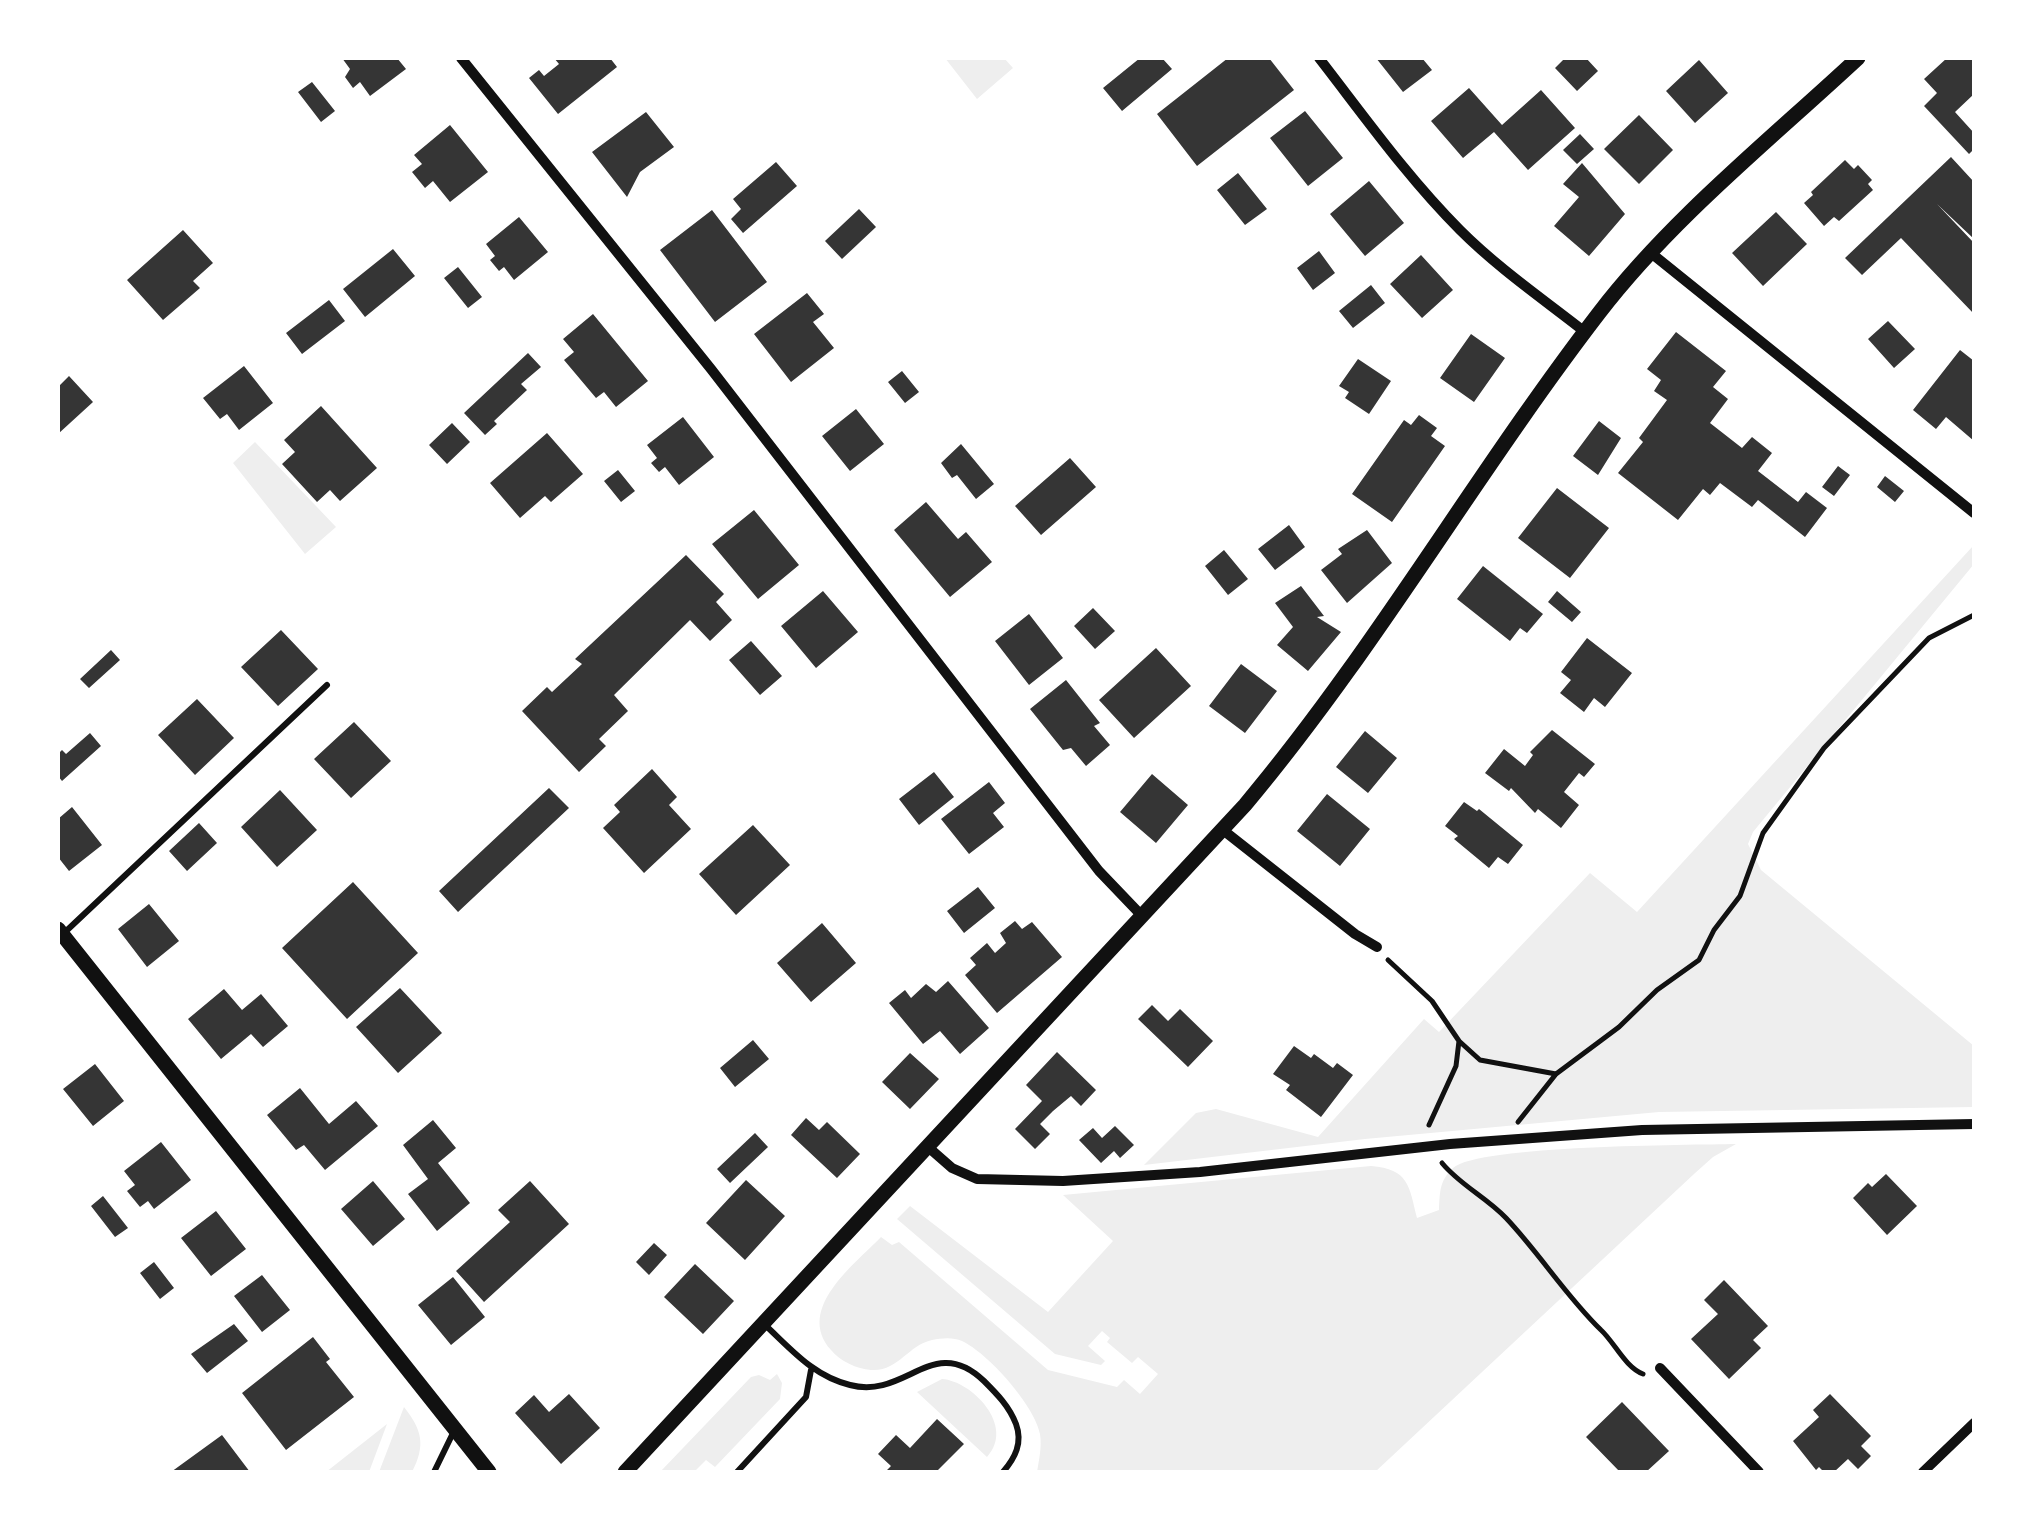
<!DOCTYPE html>
<style>
body{margin:0}
#map{position:relative;width:2032px;height:1530px;overflow:hidden;background:#fff;font-family:Jost,sans-serif}
canvas{display:block}
.frame{position:absolute;inset:0;border:60px solid #fff;pointer-events:none}
</style>
<div id="map">
<canvas width="2032" height="1530"></canvas>
<div class="frame"></div>
</div>
<script>
const ctx = document.querySelector('canvas').getContext('2d');
ctx.lineJoin = 'round';
function fillPath(path, color) {
  ctx.fillStyle = color;
  ctx.fill(path, 'evenodd');
}
function strokePath(path, color, width, dash) {
  ctx.strokeStyle = color;
  ctx.lineWidth = width;
  ctx.lineCap = dash ? 'butt' : 'round';
  ctx.setLineDash(dash || []);
  ctx.stroke(path);
}
fillPath(new Path2D(`
 M945,58h59l9,10 -36,31z
 M255,442l81,85 -31,27 -72,-91z
 M1973,546l1,18 -221,268 -5,12 13,26 213,176v61l-315,5 -294,27 -221,26 52,-52 20,-4 102,28 106,-118 15,13 151,-159 47,39z
 M1736,1144l-23,13 -19,17 -319,298h-338c2,-12 5,-25 3,-38 -5,-28 -52,-81 -78,-93 -9,-4 -20,-3 -30,-1 -24,5 -34,32 -61,30 -14,-1 -31,-9 -40,-20 -36,-41 23,-85 50,-113l11,8 7,-3 149,128 69,17 7,-7 16,14 18,-20 -20,-17 -6,6 -25,-21 3,-4 -8,-7 -14,15 17,15 -4,4 -46,-11 -158,-135 13,-13 138,106 65,-71 -50,-46 308,-29c38,3 38,20 46,52l22,-8c1,-17 0,-29 14,-42 26,-23 237,-23 283,-24z
 M777,1374l5,9 -2,16 -65,68 -9,-7 -12,12h-34l91,-95 8,-2 11,5z
 M942,1379c30,2 74,47 45,78l-70,-65z
 M404,1407c18,23 22,38 8,65h-33z
 M387,1424l-18,48h-43z`), '#eee');
fillPath(new Path2D(`
 M342,58h55l9,11 -36,27 -10,-14 -7,6 -8,-11 5,-8z
 M554,58h56l7,9 -59,47 -29,-36 10,-8 5,6 15,-12z
 M1140,58h22l10,11 -50,42 -19,-23z
 M1228,58h41l25,32 -97,76 -40,-52z
 M1376,58h46l10,12 -29,22z
 M1565,58h21l12,13 -21,20 -22,-23z
 M1947,58h25l2,3v33l-19,18 19,21v16l-5,5 -45,-48 13,-13 -13,-14z
 M1699,60l29,33 -33,30 -29,-32z
 M312,82l23,29 -14,11 -23,-30z
 M1469,88l33,37 39,-35 34,38 -47,42 -34,-38 -31,26 -32,-37z
 M1305,111l38,47 -35,28 -38,-48z
 M646,112l28,35 -34,25 -13,25 -35,-45z
 M1639,115l34,35 -34,34 -35,-35z
 M450,125l38,47 -38,30 -17,-21 -8,7 -13,-16 10,-8 -8,-9z
 M1580,134l14,15 -17,15 -14,-14z
 M1951,157l23,25v57l-37,-35 37,39v71l-73,-76 -39,37 -17,-17z
 M1845,160l9,9 4,-4 14,15 -4,4 5,6 -34,31 -5,-4 -10,9 -20,-23 9,-8 -2,-3z
 M776,162l21,24 -54,47 -12,-14 10,-10 -8,-10z
 M1582,163l43,51 -36,42 -35,-30 25,-29 -16,-13z
 M1238,173l29,36 -22,16 -28,-35z
 M1369,181l35,42 -39,33 -35,-42z
 M859,209l17,18 -34,32 -17,-18z
 M712,210l55,72 -52,40 -55,-72z
 M1776,212l31,32 -44,42 -31,-33z
 M519,217l29,35 -34,28 -10,-13 -5,4 -9,-11 5,-4 -9,-12z
 M183,230l30,33 -20,18 7,7 -37,32 -36,-40z
 M393,249l22,27 -50,41 -22,-28z
 M1319,251l16,22 -22,17 -16,-22z
 M1421,255l32,35 -31,28 -32,-34z
 M458,267l24,30 -14,11 -24,-30z
 M1371,285l14,18 -32,25 -14,-17z
 M807,293l17,21 -11,8 21,26 -43,34 -37,-48z
 M329,300l16,21 -43,33 -16,-21z
 M593,314l55,67 -32,26 -12,-15 -8,6 -32,-38 10,-8 -11,-13z
 M1888,321l27,28 -21,19 -26,-29z
 M1676,332l50,39 -13,16 15,12 -18,24 32,25 10,-11 20,16 -14,18 40,31 8,-10 21,16 -22,29 -47,-37 -6,7 -32,-24 -10,12 -7,-6 -25,31 -60,-47 25,-31 -4,-4 28,-38 -13,-9 7,-11 -14,-11z
 M1471,334l34,24 -31,44 -34,-24z
 M1960,350l14,11v80l-28,-24 -10,12 -23,-19z
 M528,353l13,14 -20,17 6,6 -33,31 3,3 -12,11 -21,-22z
 M1358,359l33,22 -22,33 -24,-16 4,-6 -10,-6z
 M244,366l29,37 -34,27 -12,-16 -7,5 -17,-21z
 M902,371l17,21 -14,11 -17,-21z
 M69,376l24,26 -35,32v-47z
 M321,406l56,62 -37,33 -10,-11 -13,12 -35,-38 13,-12 -11,-12z
 M856,409l28,35 -34,27 -28,-35z
 M1419,415l18,13 -6,8 14,10 -53,76 -40,-28 52,-74 7,5z
 M683,417l31,40 -35,28 -14,-18 -6,5 -8,-9 6,-5 -10,-13z
 M1599,421l22,17 -23,37 -25,-19z
 M452,423l18,19 -23,22 -18,-19z
 M547,433l36,41 -32,28 -6,-6 -25,22 -30,-35z
 M961,444l33,40 -18,15 -19,-24 -5,3 -11,-15z
 M1070,458l26,29 -55,48 -26,-29z
 M1838,466l12,9 -16,21 -12,-9z
 M618,470l17,21 -14,11 -17,-21z
 M1885,476l19,15 -9,11 -18,-15z
 M1557,488l52,40 -39,50 -52,-40z
 M926,502l32,37 8,-7 26,30 -42,35 -56,-67z
 M754,510l45,55 -41,34 -46,-55z
 M1289,525l16,22 -30,23 -17,-21z
 M1367,530l25,33 -45,40 -26,-33 21,-16 -4,-5z
 M1224,550l24,29 -20,16 -23,-29z
 M686,555l38,39 -8,8 16,18 -22,21 -20,-21 -76,75 14,16 -29,28 7,7 -27,26 -57,-61 25,-24 5,5 30,-28 -7,-5z
 M1483,566l60,48 -16,19 -7,-5 -10,13 -53,-42z
 M1301,586l23,30 -7,1 24,15 -33,39 -31,-26 16,-18 -18,-24z
 M823,591l35,41 -42,36 -35,-42z
 M1557,591l24,21 -9,10 -24,-20z
 M1093,608l22,23 -20,18 -21,-23z
 M1029,614l34,44 -34,27 -34,-44z
 M281,630l37,39 -40,37 -37,-39z
 M1587,638l45,35 -27,34 -11,-9 -10,14 -24,-19 11,-13 -10,-8z
 M751,641l31,35 -22,19 -31,-35z
 M1156,648l35,38 -57,52 -35,-38z
 M111,650l9,10 -31,28 -9,-9z
 M1241,664l36,27 -32,42 -36,-27z
 M1066,680l34,43 -6,3 16,19 -24,21 -15,-18 -8,2 -33,-41z
 M197,699l37,39 -39,37 -37,-40z
 M354,722l37,39 -40,37 -37,-39z
 M1552,730l43,34 -11,13 -5,-4 -15,19 15,13 -18,23 -23,-19 -3,4 -24,-25 -2,3 -24,-18 19,-24 21,17 8,-11 -3,-3z
 M1365,731l32,27 -29,35 -32,-26z
 M90,733l11,13 -39,35 -4,-5v-22l4,-4 4,4z
 M652,769l25,28 -8,8 22,24 -47,44 -41,-45 17,-16 -6,-7z
 M934,772l20,25 -35,28 -20,-26z
 M1152,774l36,31 -32,38 -36,-31z
 M989,782l16,21 -12,10 11,14 -35,27 -28,-35z
 M549,788l20,20 -111,104 -19,-21z
 M280,790l37,40 -40,37 -36,-40z
 M1327,794l43,35 -30,37 -43,-35z
 M1464,802l13,9 2,-2 44,36 -15,19 -10,-7 -9,11 -35,-29 4,-3 -13,-10z
 M72,807l30,38 -33,26 -11,-14v-38z
 M199,823l18,20 -30,28 -18,-20z
 M753,825l37,40 -54,50 -37,-41z
 M353,882l65,71 -71,66 -65,-71z
 M978,887l17,21 -31,25 -17,-22z
 M149,904l30,37 -32,26 -29,-38z
 M1015,921l7,8 10,-7 30,35 -65,56 -32,-38 11,-10 -6,-7 17,-15 8,10 11,-10 -6,-10z
 M822,923l34,40 -45,39 -34,-39z
 M948,981l41,47 -29,26 -20,-23 -17,13 -34,-41 16,-13 6,8 15,-14 10,8z
 M400,988l42,45 -44,40 -42,-46z
 M224,989l18,21 19,-16 27,32 -25,21 -12,-13 -30,25 -33,-40z
 M1152,1005l16,16 12,-12 33,32 -25,26 -50,-48z
 M753,1040l16,19 -34,28 -15,-19z
 M1294,1046l17,12 3,-4 19,14 4,-5 16,12 -32,42 -35,-27 4,-5 -17,-11z
 M1057,1052l39,38 -15,16 -10,-10 -18,15 -13,13 10,10 -15,15 -20,-20 27,-28 -16,-16z
 M910,1053l29,26 -29,30 -28,-27z
 M95,1064l29,37 -31,25 -30,-37z
 M300,1088l29,36 27,-23 22,25 -53,44 -21,-25 -8,5 -29,-35z
 M806,1118l13,12 8,-8 33,32 -23,24 -46,-43z
 M433,1120l23,28 -18,15 32,40 -33,28 -29,-37 20,-15 -25,-34z
 M1115,1126l19,19 -14,13 -6,-7 -13,12 -22,-23 14,-12 9,10z
 M755,1133l13,14 -38,36 -13,-14z
 M161,1142l30,38 -37,29 -6,-8 -8,6 -13,-16 8,-6 -11,-14z
 M1886,1174l31,32 -30,29 -34,-37 15,-15 4,4z
 M746,1180l39,36 -40,44 -39,-37z
 M373,1181l32,38 -32,27 -32,-37z
 M530,1181l39,43 -85,78 -28,-31 54,-49 -12,-12z
 M103,1196l25,32 -13,9 -24,-31z
 M216,1211l30,38 -35,27 -30,-38z
 M654,1243l13,12 -18,20 -13,-13z
 M154,1262l20,26 -14,11 -20,-26z
 M695,1264l39,37 -31,33 -39,-37z
 M262,1275l28,35 -28,22 -28,-36z
 M453,1277l32,40 -34,28 -33,-40z
 M1724,1280l44,46 -15,14 8,8 -32,31 -38,-40 27,-25 -14,-14z
 M234,1324l14,17 -41,32 -16,-19z
 M313,1337l17,22 -4,3 28,35 -68,53 -44,-57z
 M569,1394l31,34 -39,36 -46,-51 19,-18 15,17z
 M1830,1394l41,42 -10,10 10,10 -13,13 -10,-10 -14,13h-10l-5,-5 -3,3 -23,-29 26,-24 -6,-7z
 M1622,1402l47,49 -23,21h-26l-34,-35z
 M937,1419l27,25 -28,28h-51l6,-6 -13,-12 18,-19 14,13z
 M222,1435l28,37h-79z`), '#353535');
strokePath(new Path2D(`
 M1388,960l44,41 27,40 -3,25 -27,59
 M1459,1041l21,19 76,14
 M1518,1122l38,-48 63,-47 38,-37 42,-30 15,-30 26,-34 23,-63 61,-85 105,-110 45,-23
 M1442,1163c18,22 44,34 64,55 34,36 60,78 95,112 14,13 24,37 42,44`), '#111', 5);
strokePath(new Path2D(`
 M63,934l264,-249
 M764,1324c27,25 49,52 86,61 56,15 83,-53 134,-4 13,13 25,25 32,43 7,19 -1,34 -13,48
 M434,1472l20,-41
 M737,1472l69,-75 5,-27`), '#111', 6);
strokePath(new Path2D(`
 M461,58l250,311 388,502 44,46
 M1319,58c45,58 89,120 141,172 38,38 83,69 125,102
 M1651,253l323,260
 M1223,830l132,104 22,13
 M928,1147l24,21 25,11 86,2 137,-9 250,-28 192,-14 332,-6
 M1660,1368l99,104
 M1923,1472l51,-49`), '#111', 10);
strokePath(new Path2D(`
 M58,929l431,543
 M625,1472l620,-667c130,-155 231,-332 354,-492 72,-94 172,-174 259,-255`), '#111', 15);
</script>
